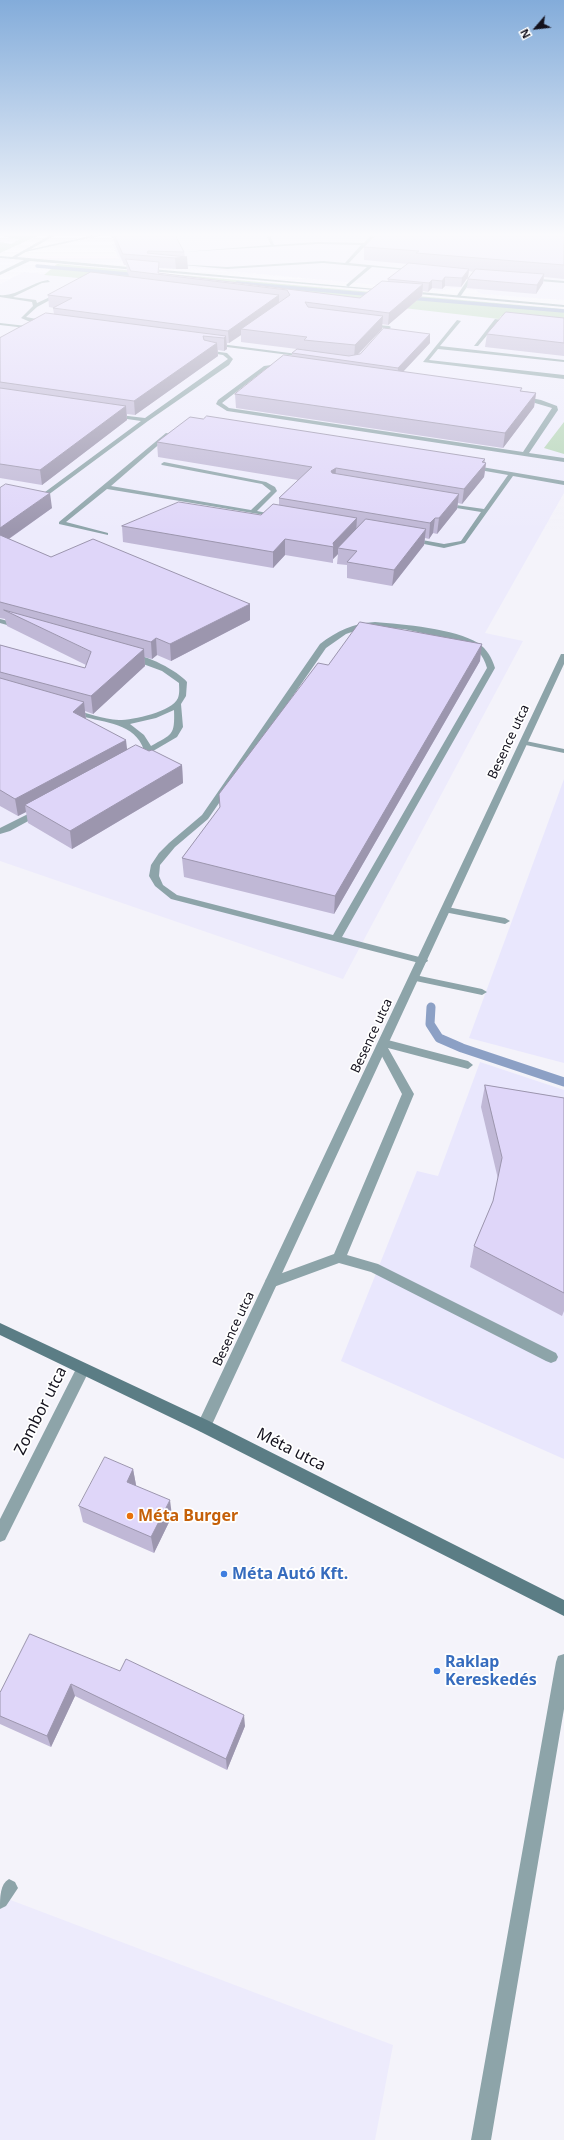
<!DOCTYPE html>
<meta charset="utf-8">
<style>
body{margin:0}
#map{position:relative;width:564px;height:2140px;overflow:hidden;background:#f4f3fa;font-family:"Noto Sans",sans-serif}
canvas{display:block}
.north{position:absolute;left:516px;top:8px;width:40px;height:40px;-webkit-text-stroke:3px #fff;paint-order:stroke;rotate:242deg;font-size:11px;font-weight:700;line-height:16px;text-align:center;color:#13111d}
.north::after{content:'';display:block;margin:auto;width:14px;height:18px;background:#13111d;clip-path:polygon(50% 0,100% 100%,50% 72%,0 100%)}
</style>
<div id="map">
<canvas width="564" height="2140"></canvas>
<div class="north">N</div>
</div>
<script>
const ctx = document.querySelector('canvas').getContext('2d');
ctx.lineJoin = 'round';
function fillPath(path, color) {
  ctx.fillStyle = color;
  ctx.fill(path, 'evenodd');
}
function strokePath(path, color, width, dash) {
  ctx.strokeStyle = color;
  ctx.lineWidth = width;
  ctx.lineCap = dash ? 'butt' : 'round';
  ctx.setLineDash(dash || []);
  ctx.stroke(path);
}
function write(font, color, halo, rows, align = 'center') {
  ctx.font = font + ' "Noto Sans",sans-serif';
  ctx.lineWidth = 3.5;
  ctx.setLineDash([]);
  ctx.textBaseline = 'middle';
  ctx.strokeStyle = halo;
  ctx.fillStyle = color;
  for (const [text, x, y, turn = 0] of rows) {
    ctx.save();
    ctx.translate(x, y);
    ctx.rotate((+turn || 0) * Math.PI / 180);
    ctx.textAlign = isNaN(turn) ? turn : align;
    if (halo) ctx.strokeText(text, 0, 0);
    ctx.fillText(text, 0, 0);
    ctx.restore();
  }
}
fillPath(new Path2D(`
 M564,779v284l-95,-25z
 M480,1062l84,28v369l-223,-98 76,-190 21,5z`), '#e9e7fd');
fillPath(new Path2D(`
 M140,233h424v67l-82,-6 -7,-4 -22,-2 -11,3 -322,-30 -8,-17 21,-1z
 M24,272l540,50v171l-79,140 38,8 -180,338 -343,-118v-577z
 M0,1896l393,149 -18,95h-375z`), '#edebfc');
fillPath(new Path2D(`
 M5,233h39l-44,20v-11l11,2 8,-4 -19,-5z
 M57,264l507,45v14l-63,-7 -2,3 -165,-19 -290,-25z
 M564,422v32l-20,-6z`), '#b5d5b7');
strokePath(new Path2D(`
 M37,266l102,9
 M237,283l139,12
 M409,298l155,13`), '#8ca0c5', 3.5);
strokePath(new Path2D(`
 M431,1007l-1,17 9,14 23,10 102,34`), '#8ca0c5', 9);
fillPath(new Path2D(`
 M103,233h9l-87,19 -2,-1z
 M265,233h4l5,12 44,-3 46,1 9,-10h4l-28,30 69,7 -2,1 -44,-4 -24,20 -2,-2 21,-18 -44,-4 -96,6 -55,-5 55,3 96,-6 22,2 16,-18 -43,-1 -135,8 88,-7z
 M472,273l4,1 -16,23h-4z
 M529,278l35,3v2l-37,-3z
 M48,280l2,2 -8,1 -29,14 23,3 1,3 26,-12v2l-26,14 -11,10 21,4v2l-19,-2 -7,-3 12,-12 -1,-4 -32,-5v-2c17,2 31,-13 48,-15z
 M495,319l21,3 -2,1 -16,-1 -20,24h-4z
 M457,320l4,1 -21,25 124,14v2l-126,-13 -9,11 135,15v4l-141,-17z
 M0,323l35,4 2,1 -2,1 -35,-4z
 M366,324l23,2 2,1 -13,13 -2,-1 9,-11 -17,-2z
 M213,343l92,12 2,1 -2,1 -94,-12z
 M205,350l22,3 6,6 -4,6 -81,56 -104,77 -10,-1v-2h7l100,-74 -28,-4 -2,-3 34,4 83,-59 -5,-4 -18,-3z
 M286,363l2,3 -21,2 -45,35 7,5 294,44 29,-44 -34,-10 3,-2 20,4 16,6 1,4 -29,43 35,5v4l-337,-51 -11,-7 2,-4 46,-34z
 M166,433l5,1 -60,52 140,24 20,-19 -9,-7 -100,-19 -1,-1 3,-2 102,20 9,5 2,4 -20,20 20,4v2l-170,-28 -41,33 42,11v2l-49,-11v-2z
 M470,465l94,16v4l-51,-9 -48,67 -21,5 -35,-7 -1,-1 3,-2 33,6 17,-3 20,-29 -37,-6 -2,-1v-2l42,6 24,-34 -40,-7 -1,-1z
 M0,619l24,6 1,2 -4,2 -21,-6z
 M375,622c27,2 81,7 103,21 9,6 14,15 17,25l-153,269 85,22 1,2 -5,3 -252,-65 -16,-13 -6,-10 2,-11 8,-12 10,-10 33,-28 118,-171c17,-13 34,-21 55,-22zM366,627l38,2 59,13c13,5 20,12 24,26l-154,267 -156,-40 -14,-10 -4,-9 1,-11 15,-18 33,-28 118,-171 20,-14z
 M127,654c15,-2 51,17 60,28l-1,14 -5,8 2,23 -6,10 -41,24 -3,-1v-4l11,-6c-9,-27 -39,-27 -63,-34 -5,-1 -10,-2 -14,-5l4,-2c16,4 32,10 48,11 14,0 53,-8 59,-22 2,-5 1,-11 1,-15l-17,-12 -35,-13zM174,710c1,26 -2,24 -23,36l-7,-11 -14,-11 26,-6z
 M521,740l43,9v4l-43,-9z
 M40,808l4,3 -1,2 -33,18 -10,3v-6z
 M447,907l58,11 5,3 -5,3 -61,-12 -2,-2 2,-2z
 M415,975l67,14 5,3 -5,3 -71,-15 -1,-2 1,-2z
 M384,1039l84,22 5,4 -5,4 -80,-21 26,46 -67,161 31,9 178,89 2,4 -2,4 -5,2 -5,-2 -175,-89 -32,-9 -68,25 -5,-1 -1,-4 1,-4 68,-25 68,-160 -25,-47 3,-7z
 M564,1654v55l-73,431h-20l85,-478 2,-6z
 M9,1879l6,3 3,6 -12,18 -6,3c0,-12 0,-25 9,-30z`), '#8da4a9');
fillPath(new Path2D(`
 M54,233h5l-42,24 371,33 -2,1 -356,-30 -30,14v-3l24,-12 -24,-2v-2l12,1z
 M409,291l155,14v2l-157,-14z
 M561,654h3v10l-355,767 -5,1 -5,-1 -2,-5 2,-5z
 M83,1363l5,2 2,4 -85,171 -5,2v-23l78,-154z`), '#8da4a9');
fillPath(new Path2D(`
 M0,1323l209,98 355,179v16l-365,-185 -199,-96z`), '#5b7d85');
fillPath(new Path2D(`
 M110,233h64l10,19 1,5 3,12h-12l-17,-1v5l201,25 28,-17v-2l20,-15 -44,-4v-13l200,-14v46l-20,-2 -1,6 -7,11 -69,-6 1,-9 6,-7 -5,-1 -1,6 -7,10 -16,-1 -3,3 -10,-1 -4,4 -5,-1 -1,5 -34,29 -6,-1v5l-23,25 71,-11 -27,29 133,21 -2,14 -31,41 -267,-40 -1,-14 57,-38v-3l5,-4 -56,-7v-7l-12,8h-2v6l-3,2 -6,-1v6l-83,59 -8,-1v6l-85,65 -42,-7v-140l54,-24 -1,-6h1l-5,-1 -1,-12 81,-19 -2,-5 -1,-6h-2l-13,-30z
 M564,318v38l-79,-9 2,-13z
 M157,442l327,20 2,1 -2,14 -22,27 -4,-1 -1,6 -20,25 -4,-1 -4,6 -4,-1 -1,7 -32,41 -45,-8v-13l-10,-1 1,-10 -5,5v4l-48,-8 -12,13 -150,-26 -1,-16 139,-11 18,-10v-7l19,-18 -140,-23z
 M0,488l52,20 -43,31 42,18 199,63 -79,41 -14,-6 -5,4 -8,-2 1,9 -52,48 -8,-3 1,8 41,30 22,2 33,14 1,18 -111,66 -44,-26 -2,-11 -8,4 -18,-10v-161l85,23 1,-3 -79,-39 -2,-7 -5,-1v1z
 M480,661l-146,253 -150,-37 -2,-19 38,-50 -1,-14 109,-129z
 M485,1085l79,13v213l-2,5 -92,-49 4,-21 19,-45 5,-22 -17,-72z
 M133,1469l3,16v1l36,30 -18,37 -71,-31 -4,-16z
 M30,1634l215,92 -18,44 -152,-74 -24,51 -51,-23v-31z`), '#c0b8d6');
fillPath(new Path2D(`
 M187,257l1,12h-12l-1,-11z
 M469,269l-1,8 -7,10 1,-9z
 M544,274l-1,9 -7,11 1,-9z
 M445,277v9l-3,3v-8z
 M432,280v8l-4,4 1,-9z
 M423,284l-1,12 -34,29 1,-12z
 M279,295v12l-38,22v6l-12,8 -1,-12z
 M383,316l-1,13 -28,29 1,-13z
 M430,334v9l-33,35 1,-10z
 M226,336l1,13 -3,2v-13z
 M217,343l1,13 -83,59 -1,-14z
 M536,393l-2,14 -31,41 2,-15z
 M126,406l1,14 -85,65 -2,-15z
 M485,459l-1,5 2,-1 -2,14 -22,27 2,-15z
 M336,468l-1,15 -4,-12z
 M50,493l2,15 -52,37v-17z
 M459,494l-2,15 -20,25 2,-16z
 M357,518l-1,15 -18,15v6l-5,5v-16z
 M435,518l-2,15 -4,6 1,-16z
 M426,529l-2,16 -32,41 2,-16z
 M285,539v16l-12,13v-16z
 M250,604v16l-79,41 -1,-17z
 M156,638l1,17 -5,4 -1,-17z
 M482,644l-2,17 -146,253 1,-18z
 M144,649l1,17 -52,48 -2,-18z
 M84,702l2,18 -13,-8z
 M126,740l2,17 -103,48 1,7 -8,4 -3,-17z
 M182,765l1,18 -111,66 -2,-18z
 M133,1469l3,16 -6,13 -3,-16z
 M170,1500l2,16 -18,37 -3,-16z
 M71,1684l4,12 -24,51 -4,-11z
 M244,1715l1,11 -18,44 -1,-11z`), '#9c96ae');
const building = new Path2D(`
 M114,233h60l10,19 -36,-1 -1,2 40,4 -12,1 -52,-4z
 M378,233h186v32l-148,-12 3,-2 -55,-4z
 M126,259l33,3 -1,11 202,25 22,-17 41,3 -34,29 -84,-11 3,5 75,9 -28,29 -51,-5 3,-3 -66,-8 49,-34 -3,-5 -156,-19z
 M409,263l60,6 -7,9 -17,-1 -3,4 -10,-1 -3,3 -41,-4z
 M476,269l68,5 -7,11 -69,-6z
 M91,272l188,23 -51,36 -175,-23 19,-10 -24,-3z
 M506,312l58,6v25l-77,-9z
 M46,313l180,23 -2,2 -21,-2 1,4 13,3 -83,58 -134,-19v-44z
 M384,328l46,6 -32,34 -106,-15 5,-4 52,7 11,-2z
 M284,355l238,33 -2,3 16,2 -31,40 -270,-39z
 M0,388l126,18 -86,64 -40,-6z
 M207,416l278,43 -3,3 4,1 -22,26 -128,-21 -5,3 1,2 127,21 -20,24h-4l-5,5 -151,-25 33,-31 -155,-25 33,-25 13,2z
 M6,484l44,9 -50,35v-40z
 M179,502l82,13 12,-11 84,14 -24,25 1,4 -49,-8 -12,13 -151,-26z
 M366,519l60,10 -32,41 -47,-8 10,-11 -19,-3z
 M0,535l51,22 42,-18 157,65 -80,40 -14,-6 -5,4 -151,-40z
 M4,610l140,39 -53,47 -91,-24v-27l85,23 6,-16z
 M360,622l122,22 -147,252 -153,-38 38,-51 -1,-13 99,-131 10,2z
 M0,678l84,24 -11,10 53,28 -111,59 -15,-9z
 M136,745l13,6 3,-1 30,15 -112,66 -45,-26z
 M485,1085l79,13v195l-90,-47 19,-45 9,-43z
 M105,1457l28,12 -6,13 43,18 -19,37 -72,-31z
 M30,1634l90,37 6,-12 118,56 -18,44 -155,-75 -24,52 -47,-20v-23z`);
fillPath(building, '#dfd6f9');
strokePath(building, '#9c96ae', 1);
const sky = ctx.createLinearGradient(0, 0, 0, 533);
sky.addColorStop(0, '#83acda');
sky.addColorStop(0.44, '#fafafd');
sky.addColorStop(1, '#fafafd00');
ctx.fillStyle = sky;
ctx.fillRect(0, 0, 564, 533);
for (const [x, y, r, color] of [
 [130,1516,4,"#e8710a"],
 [224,1574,4,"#3f7fe0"],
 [437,1671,4,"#3f7fe0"]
]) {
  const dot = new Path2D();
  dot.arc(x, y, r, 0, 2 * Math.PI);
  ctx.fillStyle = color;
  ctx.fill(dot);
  strokePath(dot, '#fff', 1.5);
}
write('13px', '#13111d', '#fff', [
 ["Besence utca",509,742,-65],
 ["Besence utca",372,1036,-65],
 ["Besence utca",234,1329,-65]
]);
write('16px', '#13111d', '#fff', [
 ["Zombor utca",41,1411,-63],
 ["Méta utca",291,1450,27]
]);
write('bold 16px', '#c56008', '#fff', [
 ["Méta Burger",138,1516]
], 'left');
write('bold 16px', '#366cbe', '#fff', [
 ["Méta Autó Kft.",232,1574],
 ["Raklap",445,1662],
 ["Kereskedés",445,1680]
], 'left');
</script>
